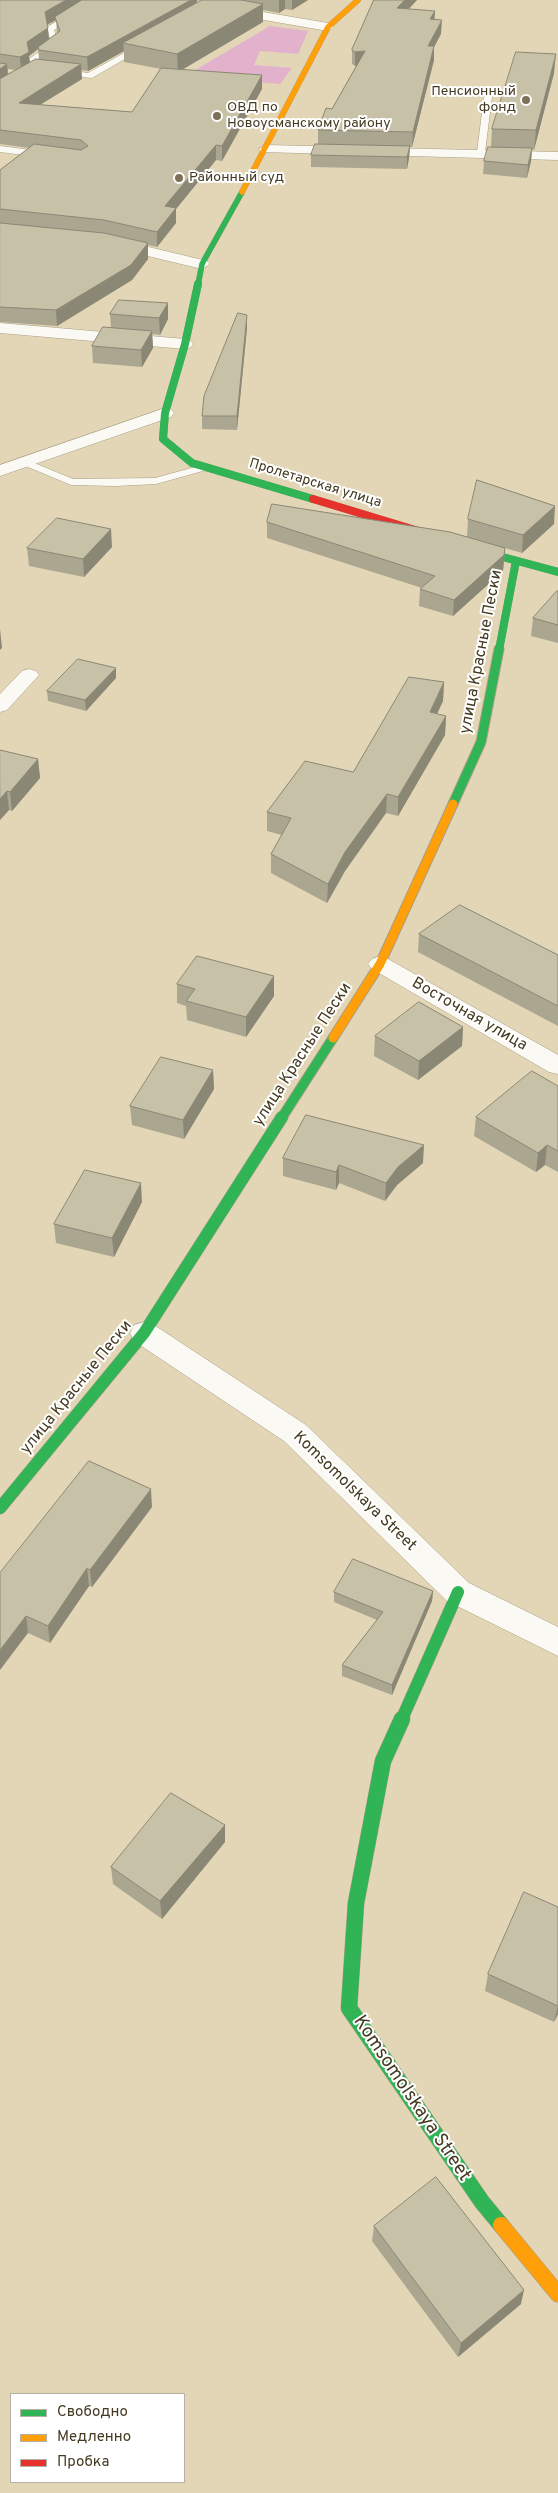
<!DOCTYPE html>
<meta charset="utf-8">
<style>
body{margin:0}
#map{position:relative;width:558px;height:2493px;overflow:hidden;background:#e3d6b6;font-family:Overpass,sans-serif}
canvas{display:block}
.legend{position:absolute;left:10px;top:2393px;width:175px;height:90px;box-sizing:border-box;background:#fff;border:1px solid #b5b1a7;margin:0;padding:6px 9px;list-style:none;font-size:15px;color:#453b22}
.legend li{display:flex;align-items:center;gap:10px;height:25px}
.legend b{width:25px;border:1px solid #b5b1a7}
</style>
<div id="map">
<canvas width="558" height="2493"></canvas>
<ul class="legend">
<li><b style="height:6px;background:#30b455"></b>Свободно</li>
<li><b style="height:6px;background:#ff9f0a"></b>Медленно</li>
<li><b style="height:6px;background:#e5322d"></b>Пробка</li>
</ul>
</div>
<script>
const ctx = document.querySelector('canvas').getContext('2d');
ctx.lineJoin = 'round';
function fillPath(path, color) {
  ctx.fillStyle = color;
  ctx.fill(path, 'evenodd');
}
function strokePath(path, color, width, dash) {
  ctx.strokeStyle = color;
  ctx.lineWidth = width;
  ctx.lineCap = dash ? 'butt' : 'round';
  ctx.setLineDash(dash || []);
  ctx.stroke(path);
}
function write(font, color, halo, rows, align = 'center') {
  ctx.font = font + ' Overpass,sans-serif';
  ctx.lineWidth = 4;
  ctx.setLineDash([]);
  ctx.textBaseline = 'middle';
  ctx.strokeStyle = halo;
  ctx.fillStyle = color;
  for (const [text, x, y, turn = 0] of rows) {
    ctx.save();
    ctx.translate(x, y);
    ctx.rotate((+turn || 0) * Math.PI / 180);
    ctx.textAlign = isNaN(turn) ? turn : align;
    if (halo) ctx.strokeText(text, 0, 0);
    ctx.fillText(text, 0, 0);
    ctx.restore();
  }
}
fillPath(new Path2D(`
 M270,26l38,5 -10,23 -38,-3 -6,14 38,3 -12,16 -95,-8z`), '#e2b2cc');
const lane = new Path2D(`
 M93,0h9l-48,30 5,14 -22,16 2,10h-6l-4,-11 22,-16 -4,-16z
 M142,43l7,2 -57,33 -32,-3 -4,-3 4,-3 28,4z
 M488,94l4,3 -7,55 -4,3 -4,-3 7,-55z
 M0,146l47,6 4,3 -4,3 -47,-6z
 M27,460l46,19 82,-1 51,-14 6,3 -2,2 -54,15 -40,2 -45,-1 -48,-20v-4z`);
const street = new Path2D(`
 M165,0h27l136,23 6,4 -6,4 -157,-27z
 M266,145l292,7v8l-297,-8 -2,-3z
 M111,238l96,23 3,3 -8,5 -96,-23 -3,-3z
 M0,323l185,16 6,2 2,3 -2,3 -6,2 -185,-16z
 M165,408l6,1 3,4 -3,4 -171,59v-11z
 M29,669l7,2 3,4 -32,35 -7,2v-18l22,-23z
 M380,956l8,3 170,96v19l-9,-2 -177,-103 -4,-5 4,-5z
 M144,1322l10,3 152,100 163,158 89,44v29l-111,-55 -163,-160 -150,-100 -4,-8 4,-8z`);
const fastFar4 = new Path2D(`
 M198,285l4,-21 40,-72`);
const fastFar3 = new Path2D(`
 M198,284l-13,60 -20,69 -2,26 29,24 121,36
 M499,556l59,16
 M499,650l17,-89`);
const fastFar2 = new Path2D(`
 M453,804l28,-62 18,-93
 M281,1119l52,-81`);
const fastFar1 = new Path2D(`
 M0,1508l144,-175 138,-216
 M401,1721l57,-129`);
const fast = new Path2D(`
 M402,1719l-19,42 -27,142 -7,105 133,194 19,23`);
const slowFar2 = new Path2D(`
 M242,192l86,-165 30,-27`);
const slowFar1 = new Path2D(`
 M333,1038l47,-74 73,-160`);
const slow = new Path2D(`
 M501,2225l57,69`);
const jam = new Path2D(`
 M313,499l112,34`);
strokePath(lane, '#a99e84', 1);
strokePath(street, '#a99e84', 1);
strokePath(fastFar4, '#a99e84', 6);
strokePath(fastFar3, '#a99e84', 8);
strokePath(fastFar2, '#a99e84', 11);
strokePath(fastFar1, '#a99e84', 13);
strokePath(fast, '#a99e84', 17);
strokePath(slowFar2, '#a99e84', 6);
strokePath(slowFar1, '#a99e84', 11);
strokePath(slow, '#a99e84', 17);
strokePath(jam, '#a99e84', 8);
strokePath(new Path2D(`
 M75,110l9,-11`), '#d2cec4', 2, [0.5, 2]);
fillPath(lane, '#fbf9f4');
fillPath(street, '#fbf9f4');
strokePath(fastFar4, '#30b455', 5.5);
strokePath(fastFar3, '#30b455', 8);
strokePath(fastFar2, '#30b455', 9);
strokePath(fastFar1, '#30b455', 12);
strokePath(fast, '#30b455', 16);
strokePath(slowFar2, '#ff9f0a', 5.5);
strokePath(slowFar1, '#ff9f0a', 9);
strokePath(slow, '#ff9f0a', 16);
strokePath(jam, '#e5322d', 8);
fillPath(new Path2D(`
 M0,0h197v3l5,-3h106l-16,10 -7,-1 -6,4 -16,-3v12l-81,48 80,19 -40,72 -6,-1 -40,49v14l-19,24 -9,-2v14l-16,21 -75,46 -57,-4v-152l29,-22 -29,-4zM56,20l1,13 -8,6 -2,-14zM38,49l1,10 -9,4 -1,-7zM124,51v11l37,7 -29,43 -92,-7 42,-26 -1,-9 7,1zM8,69l8,1 -8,4z
 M374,0h43l-8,9 26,2 -1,9 7,14 -7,13v13l-22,87h-2l-1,11 -2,11 -96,-2v-12l7,-11v-14l14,-21 24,-43h-1l-3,-2v-14z
 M554,73l-20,77h-2l-1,11 -4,17 -44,-4 1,-13 7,-14 1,-18z
 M168,303v16l-8,16 -8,-1 1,14 -11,19 -49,-4 -1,-17 19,-18 -1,-14z
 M247,315v13l-10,102 -35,-1v-13z
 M468,519l86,5 -32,29 -17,-5 -2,23 -50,45 -34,-10 1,-17 2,-1 -155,-50v-16l200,15z
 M112,547l-28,30 -55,-11 -2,-18z
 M558,591v52l-27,-7 2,-18z
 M116,668v10l-30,33 -38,-10 -1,-10z
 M444,682l-1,19 -6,13 9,2 -1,19 -47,81 -12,-3 -41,58 -18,32 -56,-30v-19l11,-19 -15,-4v-19l86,-40z
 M0,750l38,9 2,19 -28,33 -3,-1 -9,10z
 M419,934l139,21v71l-140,-74z
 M274,976v20l-28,41 -59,-17 -1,-14 -9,-3v-19z
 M463,1027l-1,19 -44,34 -44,-24 1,-20z
 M213,1070l1,19 -30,50 -52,-14 -2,-19z
 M558,1086v86l-13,-7 -9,7 -62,-36 2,-19z
 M283,1158l140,5 -26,22 -12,16 -46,-18 -3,7 -53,-14z
 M142,1202l-28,55 -58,-14 -2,-19z
 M152,1507l-60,80 -3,-1 -39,57 -22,-10 -28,-60z
 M433,1591l-1,10 -40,94 -50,-19v-11l35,-45 -43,-18v-10z
 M225,1825v17l-63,77 -49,-35 -2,-17z
 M558,1907v107l-4,8 -69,-31 3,-17z
 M374,2226l147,78 -63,53 -86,-116z`), '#aba690');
fillPath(new Path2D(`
 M66,0h24l-35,17 1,3 -10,5 -1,-13z
 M191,0h6v10l-74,33 1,8 -36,20 -1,-14z
 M279,0h6v9l-6,4z
 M292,0h16l-16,10z
 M405,0h12l-21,22 1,-14z
 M263,4v18l-85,50 -1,-18z
 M435,11l-1,14 -4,-6z
 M442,20l-1,14 -7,13v13l-22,87 1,-15 15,-86z
 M48,28l1,14 -11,5v2l-9,7 1,10 -9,5 -1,-14 7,-15z
 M365,51v13l-10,2v-14z
 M556,54l-2,19 -20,77 2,-20z
 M7,64l1,14 -8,6v-15z
 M81,64l1,15 -62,38 -1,-14z
 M262,75v14l-40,72v-15z
 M216,145v15l-40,49v14l-19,24v-15l8,-26z
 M410,146l-1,12 -2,11v-12z
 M532,148l-1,13 -4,17 1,-13z
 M148,243v16l-16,21 -75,46 -1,-16z
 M168,303v16l-8,16 -1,-17z
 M247,315v13l-10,102v-14z
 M152,331l1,17 -11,19 -1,-17z
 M555,506l-1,18 -32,29 1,-18z
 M111,529l1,18 -28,30 -1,-18z
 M505,548l-2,23 -50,45 1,-16z
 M0,629l2,19 -2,2z
 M116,668v10l-30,33 -1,-11z
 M444,682l-1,19 -14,30 1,-19z
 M446,716l-1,19 -47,81v-19z
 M38,759l2,19 -28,33 -2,-19z
 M7,791l2,19 -9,10v-21z
 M387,794l-1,19 -41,58 -18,32 1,-19 17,-32z
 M274,976v20l-28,41v-20z
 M463,1027l-1,19 -44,34 1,-19z
 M213,1070l1,19 -30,50 -1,-19z
 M424,1145l-1,18 -26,22 -12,16 1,-18 12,-16z
 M547,1145l-2,20 -9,7 2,-19z
 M339,1165v18l-3,7v-18z
 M141,1183l1,19 -28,55 -2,-19z
 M151,1489l1,18 -60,80 -2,-17z
 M87,1568l2,18 -39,57 -2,-17z
 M433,1591l-1,10 -40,94v-10z
 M26,1616l2,17 -28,37v-20z
 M225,1825v17l-63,77 -2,-18z
 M558,2006v8l-4,8z
 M524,2290l-3,14 -63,53 3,-14z`), '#8b8775');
const building = new Path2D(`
 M0,0h66l-21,12 3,16 -21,14 2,10 -9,5 -20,-3z
 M82,0h109l-104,57 -48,-7 -1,-3 22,-16 -5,-14z
 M202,0h39l22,4 -86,50 -54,-11z
 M374,0h31l-8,8 38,3 -5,8 12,1 -14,26h6l-21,86 -95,-2 8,-22 6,1 33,-58 -10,1 -3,-2z
 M516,52l40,2 -20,76 -44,-1z
 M36,59l45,5 -62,39 113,9 29,-44 101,7 -40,71 -6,-1 -51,61 11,2 -19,24 -53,-12 -104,-11v-39l34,-26 47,6 7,-4 -7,-6 -81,-10v-51z
 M0,63l7,1 -7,5z
 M315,144l95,2 -3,11 -96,-2z
 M488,147l44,1 -4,17 -44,-4z
 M0,223l104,10 44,10 -17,22 -75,45 -56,-3z
 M119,300l49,3 -9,15 -49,-4z
 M238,313l9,2 -10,101h-35l2,-20z
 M103,327l49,4 -11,19 -49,-4z
 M477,480l78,26 -32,29 -55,-16z
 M272,504l178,28 55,16 -1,7 -50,45 -34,-11 15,-13 -168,-54z
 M57,518l54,11 -28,30 -56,-11z
 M557,591h1v34l-25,-7z
 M78,659l38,9 -31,32 -38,-9z
 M409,677l35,5 -14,30 16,4 -48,81 -11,-3 -42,58 -17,32 -57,-30 20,-36 -24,-6 38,-51 48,11z
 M0,750l38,9 -28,33 -3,-1 -7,8z
 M460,905l98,50v51l-139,-72z
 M197,956l77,20 -28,41 -60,-16 9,-12 -18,-5z
 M419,1002l44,25 -44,34 -44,-25z
 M161,1057l52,13 -30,50 -53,-14z
 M532,1071l26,15v65l-11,-6 -9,8 -62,-36z
 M306,1115l118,30 -26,22 -12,16 -47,-18 -3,7 -53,-14z
 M85,1170l56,13 -29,55 -58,-14z
 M89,1461l62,28 -61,81 -3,-2 -39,58 -22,-10 -26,34v-77z
 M353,1559l80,32 -41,94 -50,-20 41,-53 -49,-20z
 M171,1793l54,32 -65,76 -49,-34z
 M524,1892l34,15v99l-70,-32z
 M436,2177l88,113 -63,53 -87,-117z`);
fillPath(building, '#c7c1a7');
strokePath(building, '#8b8775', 1);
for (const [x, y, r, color] of [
 [526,100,5,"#7c7156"],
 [217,116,5,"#7c7156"],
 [179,178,5,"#7c7156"]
]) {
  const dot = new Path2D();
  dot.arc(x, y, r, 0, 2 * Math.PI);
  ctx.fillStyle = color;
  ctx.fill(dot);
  strokePath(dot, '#fff', 2);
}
write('14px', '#453b22', '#fff', [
 ["Пенсионный",516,92,"right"],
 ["фонд",516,108,"right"],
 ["ОВД по",227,108],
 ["Новоусманскому району",227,124],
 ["Районный суд",189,178]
], 'left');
write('14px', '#453b22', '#fff', [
 ["Пролетарская улица",315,484,17]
]);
write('16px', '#453b22', '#fff', [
 ["улица Красные Пески",482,652,-79],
 ["Восточная улица",469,1015,30],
 ["улица Красные Пески",303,1055,-57],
 ["улица Красные Пески",77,1388,-51],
 ["Komsomolskaya Street",354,1492,44]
]);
write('19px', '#453b22', '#fff', [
 ["Komsomolskaya Street",411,2099,56]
]);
</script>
